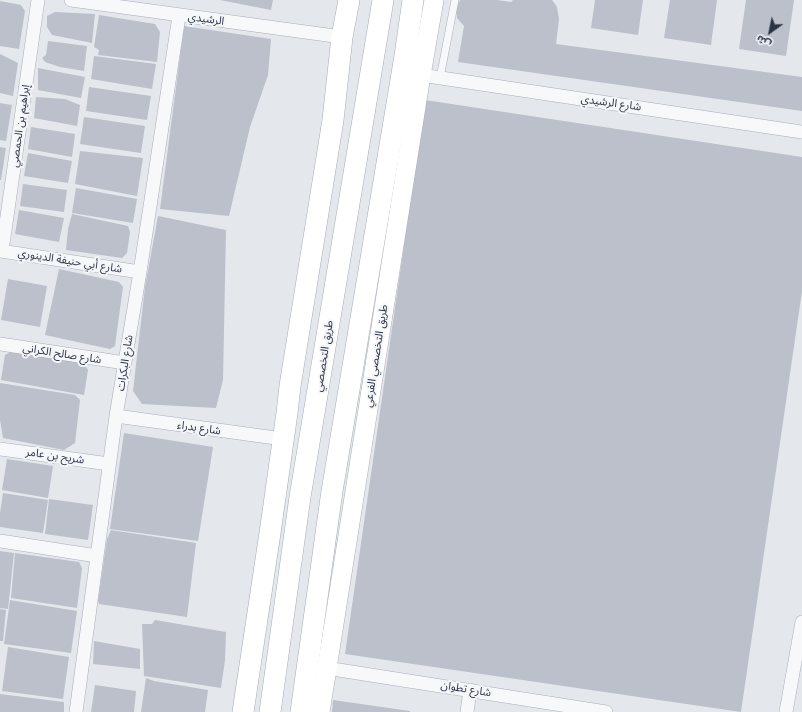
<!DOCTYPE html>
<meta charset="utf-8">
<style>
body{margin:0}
#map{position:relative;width:802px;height:712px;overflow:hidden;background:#e4e7ec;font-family:Quicksand,"Noto Sans Arabic",sans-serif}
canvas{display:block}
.north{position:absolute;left:750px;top:12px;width:40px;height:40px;-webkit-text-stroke:3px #f4f6f9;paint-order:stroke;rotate:213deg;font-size:11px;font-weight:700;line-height:16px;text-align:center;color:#2b3445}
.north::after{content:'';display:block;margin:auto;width:14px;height:18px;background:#2b3445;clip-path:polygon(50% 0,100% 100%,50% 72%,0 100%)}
</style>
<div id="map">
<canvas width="802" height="712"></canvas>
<div class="north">ش</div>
</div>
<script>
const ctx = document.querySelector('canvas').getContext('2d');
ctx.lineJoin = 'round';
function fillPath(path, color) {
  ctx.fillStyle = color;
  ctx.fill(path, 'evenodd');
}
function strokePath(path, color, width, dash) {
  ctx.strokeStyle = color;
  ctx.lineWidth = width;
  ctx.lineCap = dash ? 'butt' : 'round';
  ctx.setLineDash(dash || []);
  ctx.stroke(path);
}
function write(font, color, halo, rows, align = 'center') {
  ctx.font = font + ' Quicksand,"Noto Sans Arabic",sans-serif';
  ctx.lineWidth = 4;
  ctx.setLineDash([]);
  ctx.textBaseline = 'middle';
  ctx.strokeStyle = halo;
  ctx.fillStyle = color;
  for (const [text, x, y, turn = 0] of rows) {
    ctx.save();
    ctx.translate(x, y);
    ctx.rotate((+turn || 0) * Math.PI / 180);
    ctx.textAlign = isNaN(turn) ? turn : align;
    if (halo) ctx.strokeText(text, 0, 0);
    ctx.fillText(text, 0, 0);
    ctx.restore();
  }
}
fillPath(new Path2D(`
 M220,0h53l-2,10z
 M460,0h37l14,2 2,-2h39l5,7 2,12 -3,25 246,33v34l-344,-49 6,-36 -7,-8 -1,-9z
 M595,0h48l-5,35 -47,-7z
 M670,0h47l-6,45 -47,-7z
 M746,0h48l-8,56 -47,-7z
 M0,1l21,4 4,6 -6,38 -19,-3z
 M55,12l40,2 -3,29 -40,-8 -5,-8v-11z
 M99,15l56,9 5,8 -3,30 -59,-7 1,-5 -5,-3z
 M184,26l87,13 -3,36 -18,52 -21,89 -69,-7z
 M48,41l39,5 -3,25 -24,-4 -15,-5 -3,-4 4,-3z
 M0,54l18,9 -5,33 -13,-3z
 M94,56l62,8 -4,25 -61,-10z
 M38,68l47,9 -4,21 -43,-8z
 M89,87l62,9 -4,24 -61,-9z
 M36,97l29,2 15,6 -3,21 -43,-8z
 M425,100l377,57v134l-61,421 -396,-58z
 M0,103l12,2 -6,36 -6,-1z
 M84,117l61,9 -4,27 -61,-9z
 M31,127l44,7 -3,23 -44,-8z
 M0,147l6,1 -5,32h-1z
 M80,151l63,7 -6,38 -62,-12z
 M28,153l44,8 -4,22 -44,-7z
 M23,184l44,6 -3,22 -44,-6z
 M76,188l61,11 -4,24 -61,-10z
 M19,210l45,8 -5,24 -44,-8z
 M72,214l56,12 2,6 -3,21 -5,5 -56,-8 2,-21z
 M158,216l68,14 -3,150 -7,28 -74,-4 -9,-13 12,-104z
 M59,269l60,13 4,5 -8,59 -5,3 -65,-14z
 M8,279l39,7 -7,41 -39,-7z
 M12,351l71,11 5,8 -4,25 -83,-15 4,-25z
 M0,383l75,12 5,5 -5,43 -11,7 -61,-12 -3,-18z
 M124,433l89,14 -15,94 -88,-12z
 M7,459l46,7 -5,32 -46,-8z
 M3,493l45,7 -5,33 -43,-6v-14z
 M49,499l44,6 -5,35 -43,-6z
 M111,530l85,13 -9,74 -88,-13 -1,-3 9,-62z
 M0,551l14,2 -6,56 -8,-1z
 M15,553l64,9 3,6 -5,40 -66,-10z
 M10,600l67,11 -6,42 -67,-9z
 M0,609l6,1 -3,31h-3z
 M155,620l71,12 -1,28 -4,28 -77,-12 -2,-52h10z
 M94,641l46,8v20l-47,-5z
 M8,647l61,10 -6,42 -61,-8z
 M146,678l8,3 54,9 -3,22h-64z
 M95,685l41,6 -2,21h-43z
 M0,694l64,8v10h-64z
 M333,700l77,11v1h-78z`), '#bbc0ca');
const lane = new Path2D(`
 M440,78l15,-78`);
const street = new Path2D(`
 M71,0l271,37
 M421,75l381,57
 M0,251l140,21
 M2,251l36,-251
 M0,344l125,19
 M116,416l167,23
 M0,449l109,15
 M0,541l97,15
 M326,668l280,44
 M76,712l40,-296 24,-144 39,-256
 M467,712l3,-22
 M786,712l16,-90`);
const secondary = new Path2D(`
 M320,712l101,-637 13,-75`);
const primary = new Path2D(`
 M243,712l27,-179 17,-120 3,-27 43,-266 9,-83 7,-37
 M270,712l30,-215 83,-497
 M301,712l31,-221 73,-435 8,-56`);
strokePath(lane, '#a9aeb7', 8);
strokePath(street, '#a9aeb7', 14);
strokePath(secondary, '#a9aeb7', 20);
strokePath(primary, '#a3abb8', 22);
strokePath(lane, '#f7f8fa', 7);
strokePath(street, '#f7f8fa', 13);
strokePath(secondary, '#fff', 19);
strokePath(primary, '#fff', 21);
write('11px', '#2b3445', '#f4f6f9', [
 ["الرشيدي",206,19,8],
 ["شارع الرشيدي",611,103,8],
 ["إبراهيم بن الحمصي",20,126,-82],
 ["شارع أبي حنيفة الدينوري",70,261,9],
 ["شارع صالح الكراني",62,354,9],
 ["طريق التخصصي",324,356,-81],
 ["طريق التخصصي الفرعي",376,356,-81],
 ["شارع البكرات",125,363,-81],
 ["شارع بدراء",199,428,8],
 ["شريح بن عامر",55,456,8],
 ["شارع تطوان",466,689,9]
]);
</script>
